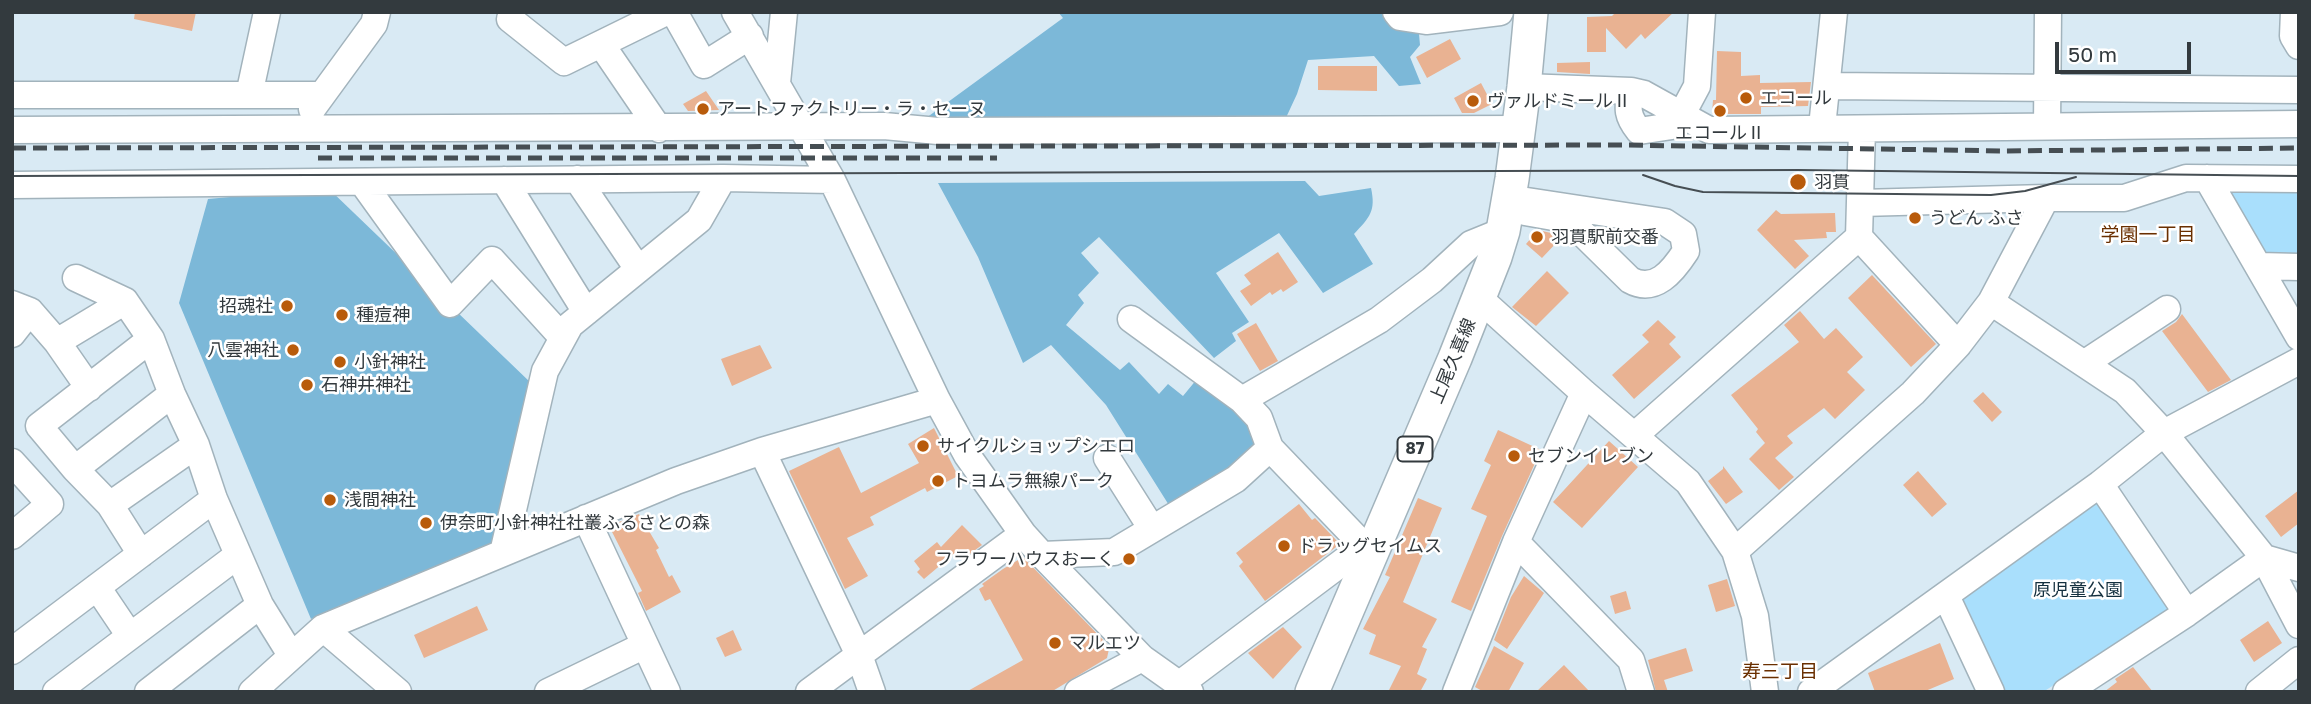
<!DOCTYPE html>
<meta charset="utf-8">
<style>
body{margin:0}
#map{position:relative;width:2311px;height:704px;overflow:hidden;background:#d9eaf4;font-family:"Golos Text",sans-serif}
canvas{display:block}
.frame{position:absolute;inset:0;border:14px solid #333a3e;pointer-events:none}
.scale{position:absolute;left:2055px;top:42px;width:136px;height:32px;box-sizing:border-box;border:4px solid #333a3e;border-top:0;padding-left:9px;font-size:21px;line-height:24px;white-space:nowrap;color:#333a3e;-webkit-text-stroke:5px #fff;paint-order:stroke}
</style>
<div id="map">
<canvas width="2311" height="704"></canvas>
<div class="frame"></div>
<div class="scale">50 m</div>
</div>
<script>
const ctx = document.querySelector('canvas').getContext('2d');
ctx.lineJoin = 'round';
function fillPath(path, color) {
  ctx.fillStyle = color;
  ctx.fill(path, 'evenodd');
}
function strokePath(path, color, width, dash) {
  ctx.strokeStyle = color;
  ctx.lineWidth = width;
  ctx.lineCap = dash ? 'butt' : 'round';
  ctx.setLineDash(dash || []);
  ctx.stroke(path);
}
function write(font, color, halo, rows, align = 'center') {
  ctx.font = font + ' "Golos Text","Noto Sans JP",sans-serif';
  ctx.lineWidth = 5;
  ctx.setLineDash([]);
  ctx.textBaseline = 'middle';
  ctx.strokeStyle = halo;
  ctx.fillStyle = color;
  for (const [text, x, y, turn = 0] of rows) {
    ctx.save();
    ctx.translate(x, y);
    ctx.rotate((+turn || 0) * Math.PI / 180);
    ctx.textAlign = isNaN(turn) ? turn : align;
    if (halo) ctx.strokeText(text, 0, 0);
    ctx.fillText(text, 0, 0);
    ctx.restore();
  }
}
fillPath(new Path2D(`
 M2223,183h76v79h-31z
 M2100,494l74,113 -131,85h-38l-47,-96z`), '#a9dffc');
fillPath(new Path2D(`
 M1058,12h359l3,33 -10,12 11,27 -22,2 -25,-30 -66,4 -11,34 -13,28 -362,-1 141,-103z
 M1305,181l14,15 52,-8c5,23 -1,29 -17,46l19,30 -50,29 -44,-60 -63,40 33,49 -17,11 4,8 -22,17 -115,-121 -18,16 18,20 -21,22 6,8 -18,22 54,45 9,-8 30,32 9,-10 15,12 14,-17 48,31 18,37 -91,63 -66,-105 -55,-60 -28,18 -45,-106 -40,-74z
 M328,188l203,195 -40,162 -180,74 -132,-316 29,-104z`), '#7cb8d8');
fillPath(new Path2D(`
 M135,12h61l-4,19 -58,-12z
 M1616,12h58l-29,27 -4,-5 -15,15 -20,-21v24h-19v-35l25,-1z
 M1450,39l11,20 -34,19 -11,-21z
 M1717,51l24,1v24l19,-1v8l51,-1 -3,24 -47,1v7h-49l1,-14h3z
 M1590,62v12l-33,-2v-9z
 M1318,66h59v25l-59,-1z
 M1481,83l11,21 -18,9h-12l-8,-15z
 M706,91l13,19 -31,1 -5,-7z
 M1776,210l5,4 54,-1 1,19h-10l1,6 -33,2 15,16 -14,13 -38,-39z
 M1538,230l13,3 8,7 -17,18 -16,-14z
 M1278,252l20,30 -15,10 -2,-3 -9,6 -2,-3 -19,14 -11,-15 11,-7 -7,-9z
 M1547,271l22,22 -33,33 -24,-19z
 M1872,275l64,69 -25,23 -63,-69z
 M1800,311l24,28 12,-11 27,29 -16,15 18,18 -30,29 -11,-11 -37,28 6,7 -18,15 19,19 -15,13 -30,-31 16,-16 -9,-11 2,-3 -27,-34 68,-53 -15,-17z
 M2182,314l49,66 -23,12 -46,-61 14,-9z
 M1658,320l18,17 -7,7 12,13 -47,42 -22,-24 37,-33 -7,-7z
 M1256,323l22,38 -18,10 -23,-37z
 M760,345l12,23 -40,18 -11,-27z
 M1983,392l19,20 -10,10 -19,-21z
 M934,428l24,48 -31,16 -2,-4 -55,29 4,8 -27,13 21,38 -23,13 -56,-118 50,-24 22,46 58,-30 -11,-19z
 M1498,430l43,20 -39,86 -31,75 -20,-9 36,-86 -16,-7 20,-44 -7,-4z
 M1609,441l29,26 -56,61 -29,-26z
 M1723,466l20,26 -17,12 -18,-23 15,-12z
 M1918,471l29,33 -15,13 -29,-32z
 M2299,490v33l-18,14 -16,-21z
 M1418,498l24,10 -39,94 34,17 -15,28 5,2 -10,25 10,5 -7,13h-32l13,-26 -32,-12 7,-19 -13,-6 27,-52 -5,-2z
 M1299,504l13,16 3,-2 25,26 -75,57 -26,-35 4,-4 -7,-9z
 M639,514l20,34 -3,2 13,27 3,-2 9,17 -35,19 -8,-18 4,-2 -33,-65z
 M962,525l20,20 -19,14 -7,-7 -32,27 -7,-7 3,-3 -6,-8 23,-19 4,5z
 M1023,557l84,87 2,5 -2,9 -56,34h-85l57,-32 -33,-61 -5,2 -6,-12 5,-3 -2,-2 21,-15z
 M1524,576l20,17 -37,56 -13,-9 17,-43z
 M1727,579l8,27 -19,6 -8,-27z
 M1626,591l5,18 -16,5 -5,-18z
 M477,606l11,24 -64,28 -10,-23z
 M2268,621l14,22 -28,19 -14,-22z
 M1283,627l19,20 -29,32 -25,-26z
 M733,630l9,20 -17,7 -9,-19z
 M1940,643l14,36 -31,13h-48l-7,-19z
 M1494,646l30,17 -16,29h-24l-9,-5z
 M1686,648l7,23 -29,9 4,12h-12l-8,-32z
 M1564,665l26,27h-54z
 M2133,667l20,25h-49l13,-10 -2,-3z`), '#e9b292');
const minor = new Path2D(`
 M674,12l30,53 46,-29
 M735,12l97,168 105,220 30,55 56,79 19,21 100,103 48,34
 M1396,12l4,5 26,4 74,-9
 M2294,12l-1,24 6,10
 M510,19l54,43 102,-50
 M601,44l58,85
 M777,83l7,-71
 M1827,86l472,4
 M1524,87l107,4 13,3 65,36 590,-6
 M1631,91c-4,18 -4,25 8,40l33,-5 9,-10 16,-30 5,-74
 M12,95h310
 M249,95l18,-83
 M312,109l62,-85 3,-12
 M2047,126l1,-114
 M1822,127l12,-115
 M12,130l872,-4 54,5 581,-2
 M2207,178l92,159
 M577,179l61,90
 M504,180l82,132
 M362,182l88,122 42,-44 70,77
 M12,185l711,-7 109,2
 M1527,201l138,21 18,12 3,17c-13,20 -31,43 -56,29l-56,-55 -15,-7 -34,-6 -17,-9z
 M1861,203l185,-5h78l62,-20 113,1
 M1859,237l99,108
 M2259,266l40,1
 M76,278l49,23
 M1480,299l104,94 104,89 47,69 20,65 10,76
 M1991,302l134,89 39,42 100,125 35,67
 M12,304l18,7 27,31 68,-41 26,38 21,55 24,51 18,54 46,106 31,50
 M1131,319l111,81
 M12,334l18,-23
 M151,339l-112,87 36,43 97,-75
 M57,342l32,46
 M2085,363l82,-54
 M1634,436l225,-199 3,-108
 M762,451l97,204 13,37
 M1107,458l45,71
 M12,462l38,42 -38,32
 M75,469l35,36 31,49
 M2100,484l87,129
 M110,505l86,-60
 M586,518l81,174
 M1516,542l115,118 10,32
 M1371,549l-7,-3 -94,-98 -11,-30 -17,-18 137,-80 53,-40 39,-36 32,-13
 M1735,551l178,-158 45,-48 33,-43 55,-104
 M503,553l42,-182 25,-46 129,-105 24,-42
 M1042,555l72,-3 122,-73 34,-31
 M2264,558l35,10
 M97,587l33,49
 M1946,596l45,96
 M323,628l75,64
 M12,651l202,-152
 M1180,684l184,-138
 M56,692l182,-137
 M148,692l112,-87
 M252,692l71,-64 353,-147 86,-30 175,-51
 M548,692l97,-47
 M809,692l214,-158
 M1078,692l64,-34
 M1456,692l60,-150 68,-149
 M1811,692l289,-208 64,-51 135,-72
 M2066,692l121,-79 77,-55
 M2259,692l40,-32`);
const major = new Path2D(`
 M1312,692l143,-334 40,-101 8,-26 9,-52 12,-92 7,-75`);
strokePath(minor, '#a2b3bc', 29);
strokePath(major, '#a2b3bc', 36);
strokePath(minor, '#fff', 26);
strokePath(major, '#fff', 33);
strokePath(new Path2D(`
 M1643,175l32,11 28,6 288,3 34,-4 51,-14
 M12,176l1786,-6 501,6`), '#464e53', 2);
strokePath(new Path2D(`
 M12,148l1610,-3 383,6 294,-3
 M318,158h679`), '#464e53', 5, [14, 7]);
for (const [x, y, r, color] of [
 [1746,98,7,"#b85b0b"],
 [1473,101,7,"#b85b0b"],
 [703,109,7,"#b85b0b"],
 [1720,111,7,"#b85b0b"],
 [1798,182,9,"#b85b0b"],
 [1915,218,7,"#b85b0b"],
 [1537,237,7,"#b85b0b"],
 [287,306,7,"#b85b0b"],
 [342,315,7,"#b85b0b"],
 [293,350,7,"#b85b0b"],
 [340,362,7,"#b85b0b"],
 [307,385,7,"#b85b0b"],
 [923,446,7,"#b85b0b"],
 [1514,456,7,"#b85b0b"],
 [938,481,7,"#b85b0b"],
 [330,500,7,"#b85b0b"],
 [426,523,7,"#b85b0b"],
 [1284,546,7,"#b85b0b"],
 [1129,559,7,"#b85b0b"],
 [1055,643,7,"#b85b0b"]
]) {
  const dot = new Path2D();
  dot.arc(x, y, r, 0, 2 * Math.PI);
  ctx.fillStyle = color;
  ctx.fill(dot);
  strokePath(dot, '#fff', 2.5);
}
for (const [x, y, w] of [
 [1415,449,35]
]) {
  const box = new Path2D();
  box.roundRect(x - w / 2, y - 12.5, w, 25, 5);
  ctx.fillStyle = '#fff';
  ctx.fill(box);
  strokePath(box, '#333a3e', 2);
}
write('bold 16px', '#333a3e', null, [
 ["87",1415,449]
]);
write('18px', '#333a3e', '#fff', [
 ["エコール",1760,98],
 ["ヴァルドミールⅡ",1487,101],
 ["アートファクトリー・ラ・セーヌ",717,109],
 ["エコールⅡ",1720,133,"center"],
 ["羽貫",1814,182],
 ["うどん ふさ",1929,218],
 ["羽貫駅前交番",1551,237],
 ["招魂社",273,306,"right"],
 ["種痘神",356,315],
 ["八雲神社",279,350,"right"],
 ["小針神社",354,362],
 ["石神井神社",321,385],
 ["サイクルショップシエロ",937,446],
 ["セブンイレブン",1528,456],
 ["トヨムラ無線パーク",952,481],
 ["浅間神社",344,500],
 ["伊奈町小針神社社叢ふるさとの森",440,523],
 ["ドラッグセイムス",1298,546],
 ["フラワーハウスおーく",1115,559,"right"],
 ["マルエツ",1069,643]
], 'left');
write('18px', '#333a3e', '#fff', [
 ["上尾久喜線",1453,361,-67]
]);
write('18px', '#14303f', '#fff', [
 ["原児童公園",2078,590]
]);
write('19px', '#6a2f00', '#fff', [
 ["学園一丁目",2148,235],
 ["寿三丁目",1780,672]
]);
</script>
